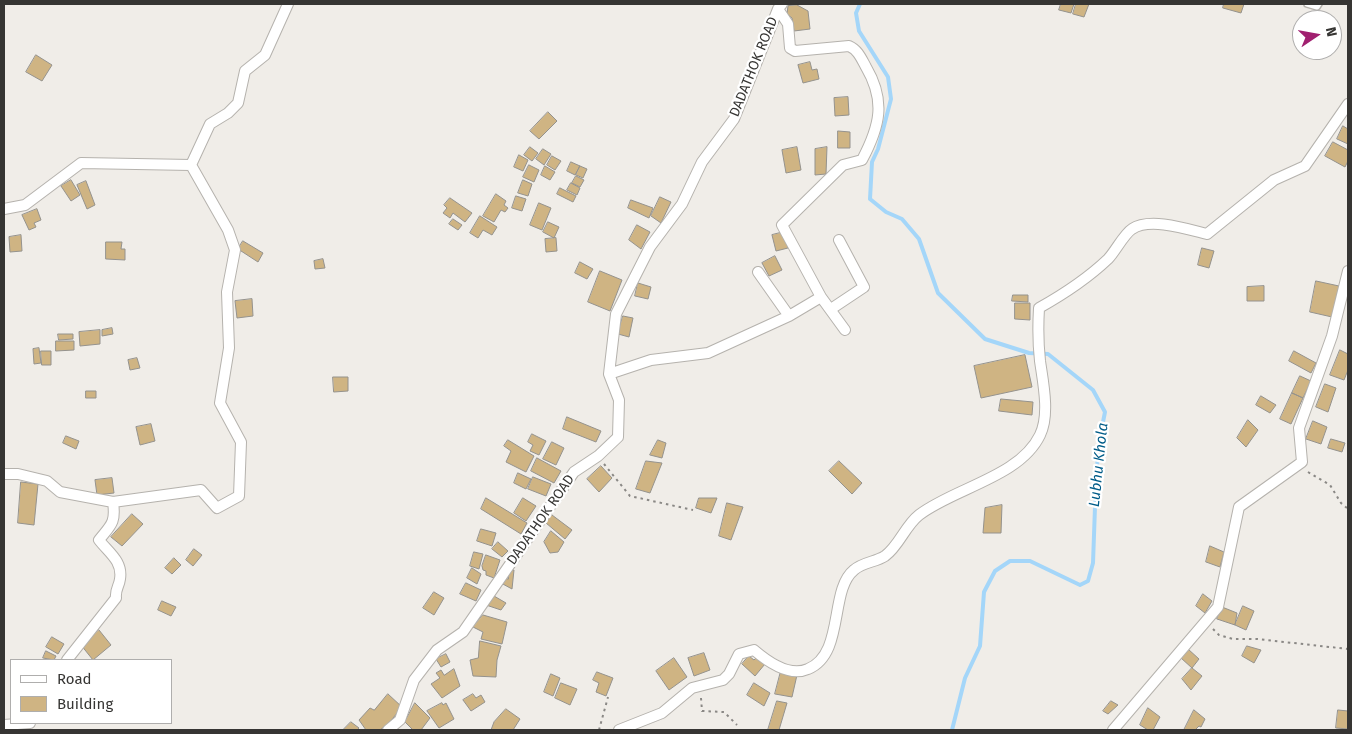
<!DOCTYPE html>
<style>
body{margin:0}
#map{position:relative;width:1352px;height:734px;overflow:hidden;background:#f0ede8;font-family:"Fira Sans",sans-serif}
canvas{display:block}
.frame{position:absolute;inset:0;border:5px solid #363533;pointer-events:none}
.legend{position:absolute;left:10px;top:659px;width:162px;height:65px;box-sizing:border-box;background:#fff;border:1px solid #afaead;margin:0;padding:6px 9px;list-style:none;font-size:15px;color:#363533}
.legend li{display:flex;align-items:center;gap:10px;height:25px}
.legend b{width:25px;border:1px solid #afaead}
.north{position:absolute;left:1292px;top:10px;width:50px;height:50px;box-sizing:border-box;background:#fff;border:1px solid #afaead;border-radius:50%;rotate:78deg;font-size:14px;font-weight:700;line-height:20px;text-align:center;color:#363533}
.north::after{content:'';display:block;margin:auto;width:18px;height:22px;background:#a12070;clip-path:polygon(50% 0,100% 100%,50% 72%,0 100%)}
</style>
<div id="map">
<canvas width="1352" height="734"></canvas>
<div class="frame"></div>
<ul class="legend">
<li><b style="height:6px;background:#fff"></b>Road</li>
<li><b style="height:14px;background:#cfb483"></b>Building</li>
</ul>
<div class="north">N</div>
</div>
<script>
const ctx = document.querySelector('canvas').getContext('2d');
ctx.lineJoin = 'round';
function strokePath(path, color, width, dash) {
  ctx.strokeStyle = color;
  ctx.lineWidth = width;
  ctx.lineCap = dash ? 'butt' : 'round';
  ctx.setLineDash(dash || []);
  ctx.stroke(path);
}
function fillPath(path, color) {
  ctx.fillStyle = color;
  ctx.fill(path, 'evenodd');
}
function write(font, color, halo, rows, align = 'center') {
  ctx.font = font + ' "Fira Sans",sans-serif';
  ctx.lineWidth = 4.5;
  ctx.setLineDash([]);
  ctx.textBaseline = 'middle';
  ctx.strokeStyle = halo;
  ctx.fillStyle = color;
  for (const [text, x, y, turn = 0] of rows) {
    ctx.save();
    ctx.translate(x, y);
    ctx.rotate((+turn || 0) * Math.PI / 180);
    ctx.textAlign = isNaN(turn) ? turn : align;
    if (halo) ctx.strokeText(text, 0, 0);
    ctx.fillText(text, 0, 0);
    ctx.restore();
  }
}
strokePath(new Path2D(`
 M860,4l-4,9 3,18 29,46 3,22 -13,50 -6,13 -2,37 16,13 16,7 17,20 19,54 47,46 44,14 19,1 45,36 12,22 -6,30 -3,37 -3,84 -5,18 -8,4 -50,-24h-20l-15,10 -11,21 -4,54 -15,32 -13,52`), '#a4d6f9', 4);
const building = new Path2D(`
 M1061,4h13l-3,9 -12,-3z
 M1076,4h13l-5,13 -11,-3z
 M1224,4h20l-3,9 -18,-5z
 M797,5l11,6 2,18 -16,2 -2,-13 -5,-4 1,-8z
 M36,55l16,10 -10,16 -16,-9z
 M810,62l2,8 5,-1 2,10 -16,4 -5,-18z
 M848,97l1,18 -14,1 -1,-18z
 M548,112l9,9 -18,18 -9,-8z
 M1343,126l5,3v15l-11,-5z
 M838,131l12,1v16h-12z
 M1333,142l15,8v11l-3,6 -20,-11z
 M530,147l8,6 -6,8 -8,-6z
 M797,147l4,23 -15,3 -4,-23z
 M827,147l-1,27 -11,1v-26z
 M543,149l8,5 -7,11 -8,-6z
 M519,155l9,5 -5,11 -9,-4z
 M552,156l9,5 -6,9 -8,-5z
 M571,162l9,4 -5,9 -8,-4z
 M529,165l10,5 -5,12 -11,-5z
 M545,166l10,6 -5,8 -9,-5z
 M580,166l7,3 -4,9 -7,-3z
 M576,176l8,4 -4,7 -8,-4z
 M71,180l9,15 -9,6 -10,-15z
 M523,180l9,4 -4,12 -10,-3z
 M86,181l9,24 -8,4 -10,-24z
 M571,183l9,5 -3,7 -10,-5z
 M560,188l16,8 -3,6 -16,-8z
 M496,194l10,7 -2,4 4,3 -3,4 -4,-2 -7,12 -11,-6z
 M516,196l10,3 -4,12 -10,-3z
 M660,197l11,5 -10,21 -10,-7z
 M450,198l22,15 -7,9 -12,-9 -3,5 -7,-5 4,-5 -3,-3z
 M631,200l22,8 -4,10 -21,-10z
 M539,203l12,5 -9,22 -12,-5z
 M37,209l4,11 -7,3 2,4 -7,3 -7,-15z
 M480,216l17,11 -5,8 -9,-5 -5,8 -8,-5z
 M453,219l9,6 -4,5 -9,-6z
 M548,222l11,5 -5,11 -11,-6z
 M637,225l13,7 -9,17 -12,-9z
 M784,232l4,16 -12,3 -4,-16z
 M21,235l1,16 -12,1 -1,-15z
 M556,238l1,13 -11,1 -1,-13z
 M243,241l20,12 -5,9 -20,-13z
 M106,242h16l-1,7h4v11l-19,-1z
 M1202,248l12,3 -5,17 -11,-3z
 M775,256l7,14 -13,6 -7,-13z
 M323,259l2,9 -10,1 -1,-8z
 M580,262l13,7 -6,10 -12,-6z
 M600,271l22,9 -12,31 -22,-9z
 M1316,281l23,5 -7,31 -22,-5z
 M638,283l13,4 -3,12 -13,-3z
 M1264,286v15h-17v-14z
 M1013,295h15v7l-16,-1z
 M252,299l1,17 -16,2 -2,-17z
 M1015,303h15v17l-15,-1z
 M623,316l10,2 -4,19 -11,-3z
 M112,328l1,6 -11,2v-6z
 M100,330v14l-20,2 -1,-14z
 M58,334h15v5l-14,1z
 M56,341h18v9l-18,1z
 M39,348l2,15 -7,1 -1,-15z
 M1340,350l8,4v16l-4,10 -14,-5z
 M41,351h10v14h-9z
 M1294,351l22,12 -5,10 -22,-12z
 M1025,355l7,32 -51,11 -7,-32z
 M137,358l3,10 -10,2 -2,-10z
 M1300,376l11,5 -8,17 -11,-5z
 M333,377h15v14l-14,1z
 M1325,384l11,4 -8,24 -12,-5z
 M86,391h10v7h-10z
 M1292,393l11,5 -12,26 -11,-5z
 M1261,396l15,9 -6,8 -14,-8z
 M1001,399l32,3 -1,13 -33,-4z
 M567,417l34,14 -5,11 -33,-13z
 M1248,420l10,10 -12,17 -9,-9z
 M1313,421l14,6 -6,17 -15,-5z
 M151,424l4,17 -15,4 -4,-18z
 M532,434l14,7 -7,14 -9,-4 3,-6 -5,-3z
 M66,436l13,5 -3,8 -13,-6z
 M1331,439l14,4 -3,9 -14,-4z
 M508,440l26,16 -8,16 -20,-10 5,-11 -7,-5z
 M658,440l8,3 -4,15 -12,-3z
 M552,442l12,6 -8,17 -13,-6z
 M537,458l24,13 -7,12 -23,-12z
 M646,461l16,2 -12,30 -14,-4z
 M839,461l23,22 -10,11 -23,-23z
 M601,466l11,12 -13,14 -12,-13z
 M518,473l13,6 -5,10 -12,-6z
 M533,477l18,7 -5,12 -18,-7z
 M112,478l2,15 -17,2 -2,-15z
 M21,482l17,2 -4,41 -16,-2z
 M486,498l41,25 -6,11 -40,-25z
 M523,498l13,8 -10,15 -12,-8z
 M699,498h18l-6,15 -15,-5z
 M727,503l16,4 -12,33 -12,-4z
 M1002,505l-1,28h-18l2,-25z
 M132,514l11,10 -21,22 -11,-9z
 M552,515l20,15 -7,9 -19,-16z
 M481,529l15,4 -4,13 -15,-5z
 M551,531l13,11 -6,10 -8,1 -6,-11z
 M498,542l10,9 -6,6 -10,-8z
 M1210,546l14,6 -4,15 -14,-5z
 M194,549l8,6 -9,11 -7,-6z
 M474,552l9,2 -4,15 -9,-3z
 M486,555l14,5 -6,18 -8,-3v-4l-3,-1 -1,-4z
 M174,558l7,7 -9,9 -7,-6z
 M472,568l9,6 -4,10 -10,-6z
 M509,570h5l-2,19 -11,-6 2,-5 5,1z
 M466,583l15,7 -5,11 -16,-7z
 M434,592l10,6 -10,17 -11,-7z
 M1203,594l9,7 -7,12 -9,-7z
 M494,596l12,7 -5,7 -15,-5z
 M162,601l14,6 -5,9 -13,-6z
 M1243,606l11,5 -8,19 -11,-5z
 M1222,607l15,6 -2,12 -18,-6z
 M483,615l24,7 -5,22 -21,-5 2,-7 -10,-5z
 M99,630l12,15 -18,15 -12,-15z
 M52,637l12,7 -6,10 -12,-7z
 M480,641l21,5 -4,14 -1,17 -23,-1 -3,-16 8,-2z
 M1247,646l14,4 -7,13 -12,-7z
 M1188,649l11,10 -7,9 -11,-10z
 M46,651l10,5 -2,4 -11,-2z
 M704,653l6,17 -16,6 -6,-18z
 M446,654l4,8 -9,5 -5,-8z
 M749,656l5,4 3,-3 8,7 -10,12 -13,-12z
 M674,658l13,19 -18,13 -13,-19z
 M1192,668l10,8 -11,14 -9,-11z
 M454,669l6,17 -18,12 -11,-14 9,-6 -4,-5 5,-3 3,5z
 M781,671l16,4 -5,22 -17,-3z
 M597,672l16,6 -7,18 -10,-4 3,-9 -6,-3z
 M551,674l9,4 -7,18 -9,-4z
 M561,683l16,6 -7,16 -15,-7z
 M754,683l16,10 -6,13 -17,-11z
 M388,694l14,13 -13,16 -9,7h-14l-7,-10 11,-12 4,2z
 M473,694l3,4 5,-3 4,7 -14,9 -8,-11z
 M777,701l10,2 -8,27h-11z
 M1111,701l7,4 -10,9 -5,-3z
 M415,703l15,15 -9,12h-8l-8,-8z
 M442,703l1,2 3,-2 8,16 -15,9 -12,-17z
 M1148,708l12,9 -7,13h-5l-8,-5z
 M506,709l14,10 -7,11h-22l3,-8z
 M1194,710l11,9 -4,8 -2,-1 -4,4h-11z
 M1338,710l10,1v18l-12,-1z
 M351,722l8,6 -2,2h-14z`);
fillPath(building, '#cfb483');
strokePath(building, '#94928d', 1);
const service = new Path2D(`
 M1307,4l10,3 2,-3`);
const minor = new Path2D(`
 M778,9l10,15 2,24 5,3 54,-5c9,4 12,12 17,21 20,34 14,59 -4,93l-19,5 -61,60 39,72 24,33
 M4,209l21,-4 56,-42 110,2 19,-41 18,-11 10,-10 7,-32 20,-16 23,-51
 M758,272l31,44
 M831,309l33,-22 -25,-47
 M609,374l42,-14 57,-7 81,-37 32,-19
 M4,474h14l29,7 13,11 53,10 88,-12 16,18 22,-12 2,-54 -21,-39 9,-55 -2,-56 8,-42 -7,-20 -37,-65
 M67,660l49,-62c-1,-9 3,-11 4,-19 3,-18 -12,-27 -21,-39 12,-15 17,-17 14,-38
 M4,725l26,-2
 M388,730l12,-10 14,-40 23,-30 26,-18 111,-160 24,-16 20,-19 1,-37 -10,-26 7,-60 34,-67 32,-43 20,-42 32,-43 44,-110 4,-5
 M619,730l43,-17 30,-25 31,-8 6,-6 10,-20 15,-4c14,12 36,27 54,19 37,-15 21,-79 46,-99 9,-8 22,-8 31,-14 14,-10 20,-30 34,-41 35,-27 101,-38 121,-80 10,-20 3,-53 0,-74 -2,-18 -2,-36 -1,-53 25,-14 48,-29 69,-49 7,-7 16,-25 24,-30 18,-12 55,0 75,5l67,-54 31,-14 43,-62
 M1113,730l105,-123 21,-100 63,-45 -3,-34 33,-92 16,-65`);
strokePath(service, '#b5b2ad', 8);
strokePath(minor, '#b5b2ad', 12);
strokePath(new Path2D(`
 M604,464l26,32 63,14
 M1308,472l22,13 11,18 7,6
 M1213,629l6,6 14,4h24l91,10
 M701,698l1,13 22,1 13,13
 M599,730l9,-33`), '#8a8885', 2, [2.5, 4]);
strokePath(service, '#fff', 5);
strokePath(minor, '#fff', 10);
write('14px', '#363533', '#fff', [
 ["DADATHOK ROAD",754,67,-68],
 ["DADATHOK ROAD",541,520,-55]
]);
write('italic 15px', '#005c88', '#fff', [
 ["Lubhu Khola",1099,465,-84]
]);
</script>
